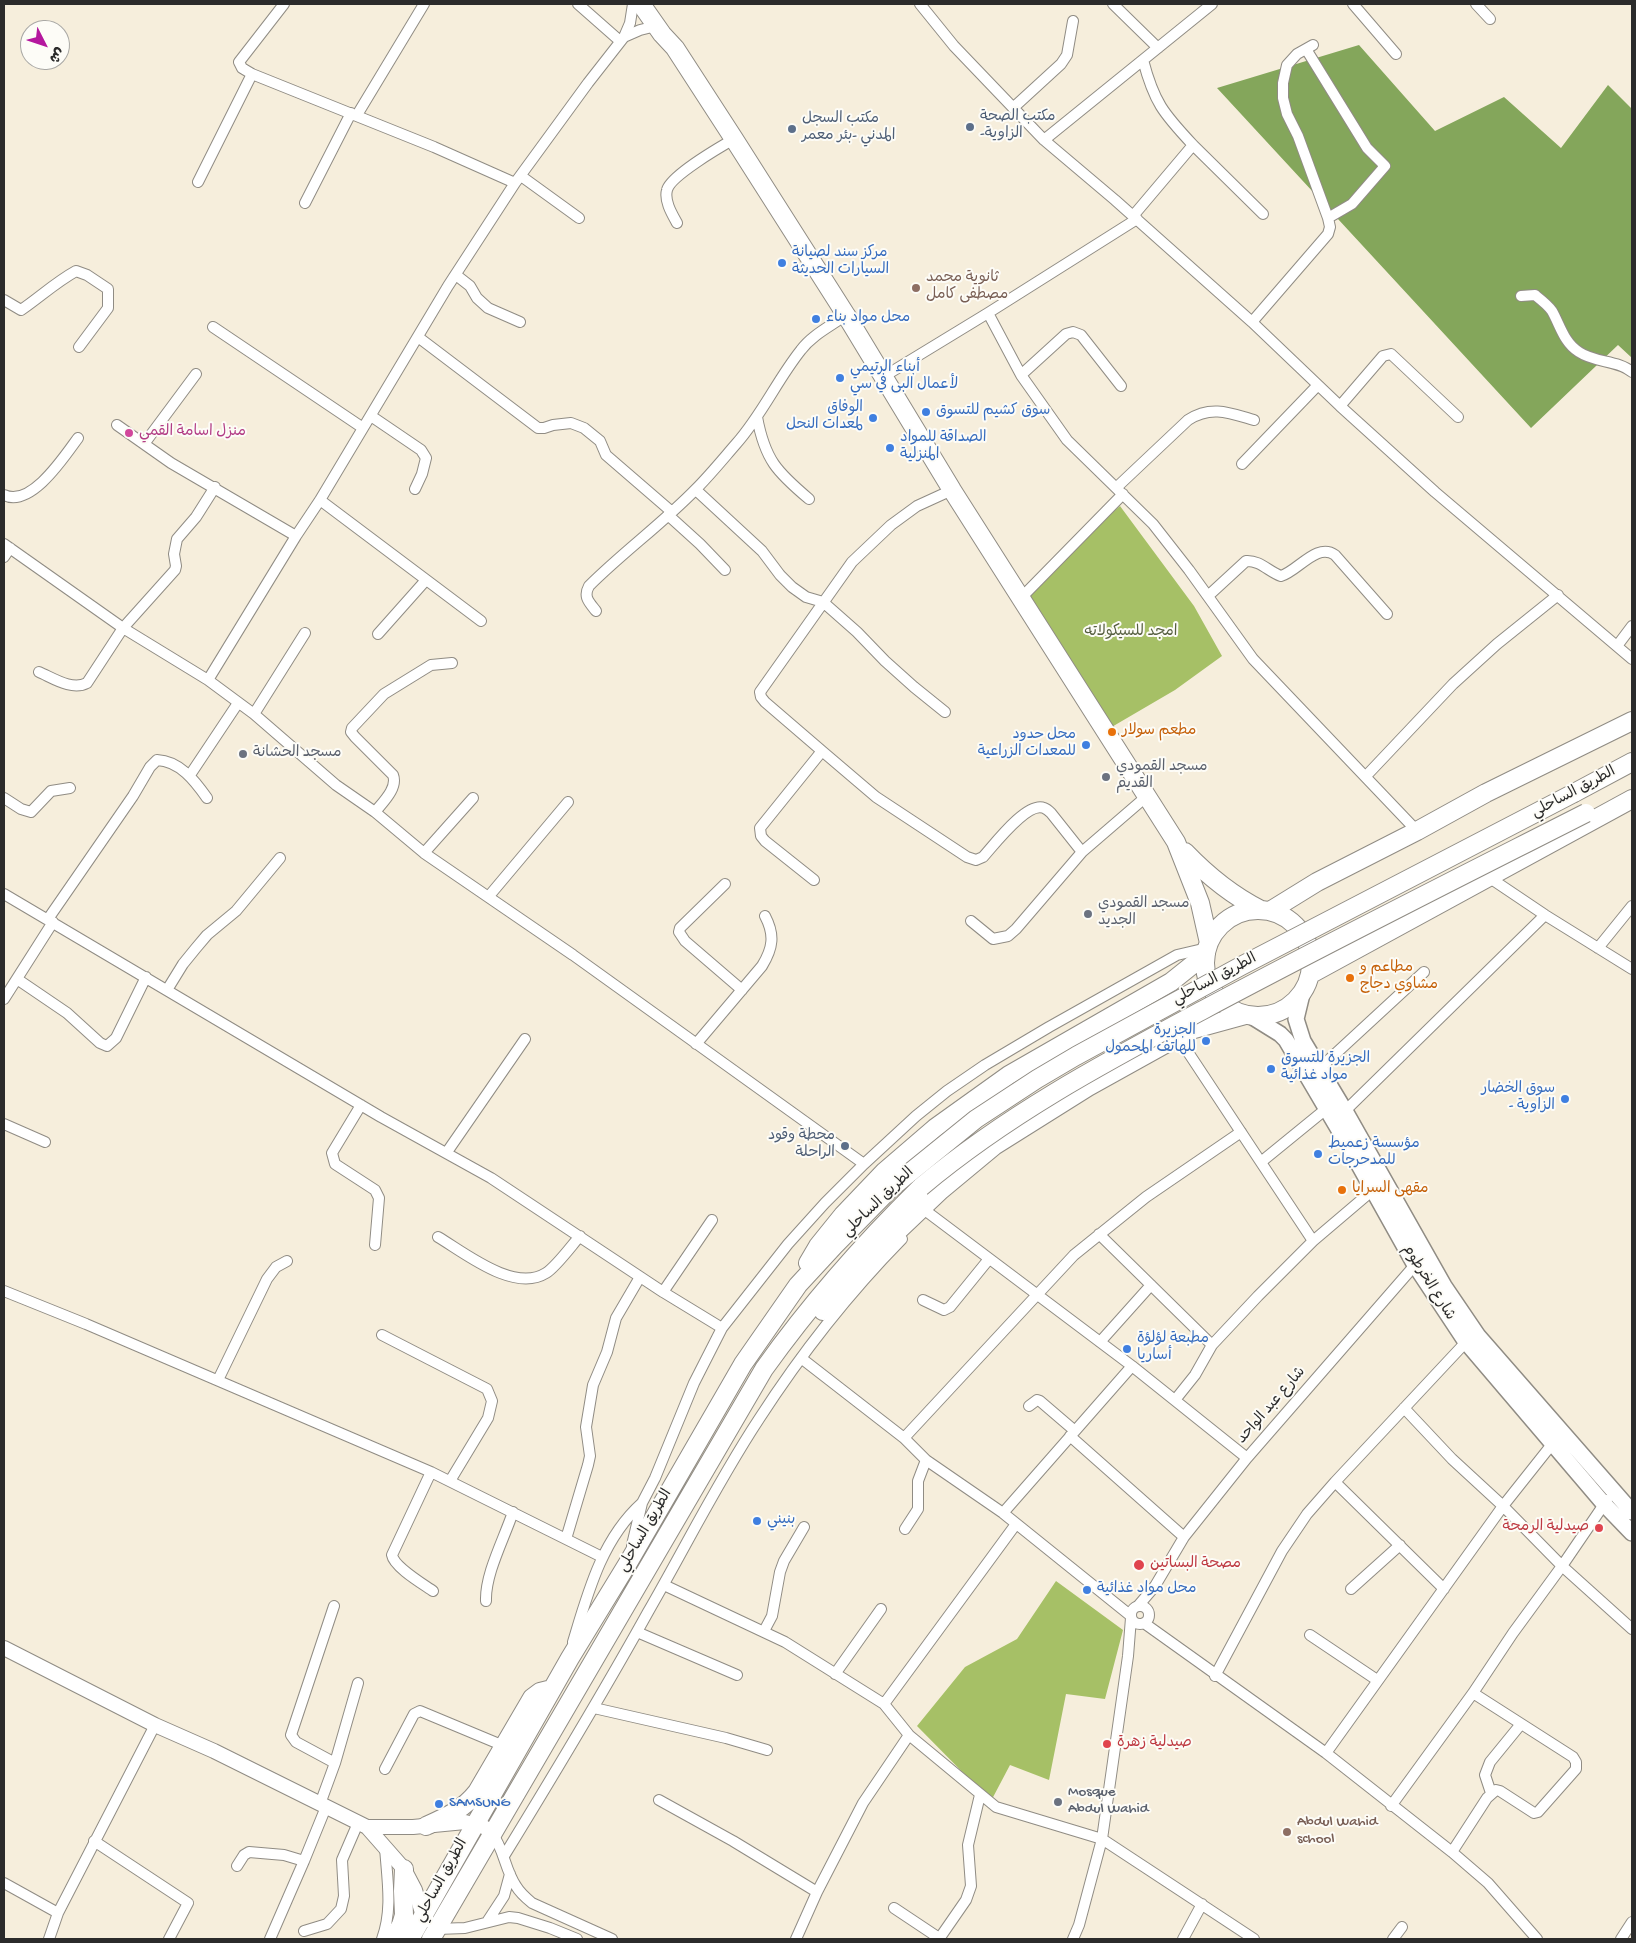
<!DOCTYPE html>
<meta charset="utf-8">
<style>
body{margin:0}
#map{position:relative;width:1636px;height:1943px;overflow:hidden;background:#f6eedc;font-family:"Gochi Hand","Playpen Sans Arabic",sans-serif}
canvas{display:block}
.frame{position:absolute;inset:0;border:5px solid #2b2b2b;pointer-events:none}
.north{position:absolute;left:20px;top:20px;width:50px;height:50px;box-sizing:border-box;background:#fdfcf7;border:1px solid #a9a8a5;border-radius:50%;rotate:131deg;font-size:14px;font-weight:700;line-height:20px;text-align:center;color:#2b2b2b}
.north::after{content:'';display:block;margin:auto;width:18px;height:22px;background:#b5179e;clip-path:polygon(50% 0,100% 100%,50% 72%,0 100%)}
</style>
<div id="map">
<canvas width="1636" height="1943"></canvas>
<div class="frame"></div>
<div class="north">ش</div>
</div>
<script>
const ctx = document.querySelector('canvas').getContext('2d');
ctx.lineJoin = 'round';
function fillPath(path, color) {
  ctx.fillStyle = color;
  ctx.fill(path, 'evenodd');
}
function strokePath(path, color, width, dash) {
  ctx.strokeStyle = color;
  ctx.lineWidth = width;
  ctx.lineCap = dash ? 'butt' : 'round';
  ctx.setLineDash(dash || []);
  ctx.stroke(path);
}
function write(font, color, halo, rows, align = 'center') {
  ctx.font = font + ' "Gochi Hand","Playpen Sans Arabic",sans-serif';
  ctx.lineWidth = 4;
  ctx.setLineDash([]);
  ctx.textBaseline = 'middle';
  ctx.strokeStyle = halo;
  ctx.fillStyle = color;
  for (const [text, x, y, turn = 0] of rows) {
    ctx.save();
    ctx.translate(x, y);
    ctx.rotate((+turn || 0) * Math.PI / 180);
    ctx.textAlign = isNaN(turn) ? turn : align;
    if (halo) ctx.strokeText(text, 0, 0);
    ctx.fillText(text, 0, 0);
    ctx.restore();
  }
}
fillPath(new Path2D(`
 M1120,506l74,100 28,50 -47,34 -65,38 -85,-141z
 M1056,1581l67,49 -18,69 -39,-5 -17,86 -39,-15 -19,36 -74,-75 48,-59 52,-28z`), '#a6c066');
fillPath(new Path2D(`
 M1359,45l76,86 69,-34 57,51 47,-63 24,24v249l-14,-13 -87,83 -314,-340z`), '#84a65b');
const street = new Path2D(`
 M284,4l-45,58 3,6 10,6 182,73 81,36
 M578,4l42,37
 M920,4l34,42 90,94 71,60 137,122 88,84 95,86 197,167
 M1113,4l45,44
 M1353,4l43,50
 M1476,4l14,15
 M624,37l16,-7 16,-4
 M1306,49l61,99 18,18 -33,38 -24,14
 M1143,60c11,42 20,53 50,85
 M1013,108l48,-44 6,-9 6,-34
 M357,115l67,-111
 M1044,140l168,-136
 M521,176l58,42
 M198,182l54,-108
 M305,203l46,-90
 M1133,216l60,-71 70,69
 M677,223c-5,-9 -13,-22 -10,-33 3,-14 53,-43 67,-51
 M456,275l14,11 7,12 11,10 32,14
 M1521,296l14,-1c5,4 13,10 17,16 8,14 12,32 27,41 16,11 39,8 53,20
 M4,300l17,10c19,-13 35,-28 55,-39l11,4 21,14v19l-29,39
 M988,313l33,62 46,65 86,84 36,46 64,89 164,172
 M1252,322l76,-88 2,-7 -2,-9 -30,-82 -11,-22 -4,-16v-15l4,-18 10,-11 16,-9
 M213,327l150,101
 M418,337l120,91h6l9,-3 18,-2 13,5 16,13 6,14 66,57
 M1021,375l45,-41 7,-2 8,3 40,51
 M883,377l105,-64 149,-94
 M1340,406l43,-50 8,-2 67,63
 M371,416l50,34 5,8 -4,16 -7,15
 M757,417c8,43 20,55 52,82
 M117,425l54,38 125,73
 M144,444l52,-70
 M1242,464l76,-79
 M1117,487l71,-67c23,-15 42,-7 66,0
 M696,490l66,61 18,24 12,12 14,10 17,5 34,30 28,29 29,26 31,25
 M4,495c27,13 60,-38 74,-57
 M320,500l161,121
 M668,515l32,29 25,26
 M4,544l119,84 85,52 46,34 82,71 39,27 49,41 149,102 291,209
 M4,557l6,-9
 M1208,596l38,-35c14,-1 23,11 35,15 17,-5 36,-34 54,-21l52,59
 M1021,598l102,-104
 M596,611c-7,-9 -13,-14 -7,-25 34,-34 73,-62 107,-97 14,-14 27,-30 40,-45 26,-29 41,-64 65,-94 11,-15 30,-24 45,-35
 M378,634l48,-54
 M1617,646l15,-20
 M39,672c14,6 33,19 48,11l36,-55 52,-58 1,-4 -2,-12 3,-15 19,-22 19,-30
 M208,680l88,-144 24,-36 128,-214 67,-103 73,-100 36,-46 6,-14 3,-19
 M254,714l51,-81
 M822,751l54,46 91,60 9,3 7,-3c11,-12 44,-56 61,-49 3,1 5,3 7,5l31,39
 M190,775l48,-72
 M1366,776l87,-92 44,-40 61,-49
 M4,798l17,11 10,3 20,-21 19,-3
 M375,812c8,-10 23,-24 18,-37l-38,-38 -4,-5 1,-4 32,-34 47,-29 21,-2
 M424,853l49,-55
 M1490,878l55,37 87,54
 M814,880l-49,-39 -4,-5 -1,-8 62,-77 -57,-49 -4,-5 -1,-5 92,-130 39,-37 26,-19 35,-16
 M725,884l-45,44 -1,4 6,9 57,49
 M4,894l377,223 110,61 172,114 59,36
 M489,896l79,-94
 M48,919l85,-123 17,-29 7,-7c23,1 38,21 50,38
 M971,921l22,18 15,-3 8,-7 66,-77 65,-56
 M1598,948l34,-42
 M17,979l50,34 33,30 7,3 9,-8 30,-61
 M167,990l16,-26 13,-16 11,-13 29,-24 44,-53
 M4,999l49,-77
 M1178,1037l135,204
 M696,1044l66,-78c11,-18 13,-31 3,-50
 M1320,1068l104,-96
 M361,1105l-29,48 3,11 40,26 4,8 -4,47
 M1345,1111l200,-196
 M4,1124l41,18
 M447,1152l78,-113
 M1261,1162l65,-53
 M922,1208l210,158 115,92
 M1099,1234l113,111
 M438,1237c27,16 76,56 108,36 10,-6 26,-28 34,-37
 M4,1291l82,33 345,148 171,85
 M663,1292l49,-72
 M923,1300l21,10 6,-3 39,-48
 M382,1335l105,54 5,12 -4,17 -38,63
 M1100,1342l51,-57
 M801,1358l103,80 22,22 77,53 128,103
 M218,1380l49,-101 9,-12 11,-6
 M1175,1400l20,-25 17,-30 46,-49 55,-55 60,-51
 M1029,1406l8,-6 3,1 35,30
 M1404,1408l48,51 51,47 59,60 70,63
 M1070,1436l114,101
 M904,1438l170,-183 72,-58 95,-65
 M431,1472l-39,83c2,12 31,29 41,36
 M1335,1482l109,107
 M1003,1513l129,-147
 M905,1529l13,-20v-28l8,-21
 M566,1539l22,-74 2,-9 -4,-29 7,-42 14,-33 9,-34 24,-41
 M632,1545l10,-42 13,-25 39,-95 28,-55 66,-84 37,-41 39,-39 52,-48 31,-25 38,-26 64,-38 128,-72 30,-7
 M664,1585l121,57 99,62 25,31 87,72 106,32 152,100
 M1351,1589l49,-44
 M486,1601c-1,-27 18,-62 27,-89
 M1131 1615a9 9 0 1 1 18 0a9 9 0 1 1-18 0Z
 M334,1606l-43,129 5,7 39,21
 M1138,1606l17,-20 29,-49 63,-79 168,-193 5,-3
 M1144,1623l182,130 126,99 36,31 49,56
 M764,1631l8,-15 8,-44 4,-11 20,-34
 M637,1632l100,43
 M1310,1635l67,45
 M573,1642c15,-50 29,-103 69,-139
 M835,1674l46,-65
 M1215,1676l67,-125 25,-37 28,-32 131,-140
 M884,1704l132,-180
 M594,1708l132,30 41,12
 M1326,1753l177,-247 50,-63
 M385,1769l29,-55 6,-3 84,35
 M1491,1793l-6,-18 5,-13 31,-38
 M659,1800l74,41 84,51
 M320,1804l15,-41 23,-80
 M1391,1806l82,-113 40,-60 49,-67 45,-66
 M492,1833c12,16 13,37 24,53 4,7 10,12 16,17l80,36
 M94,1841l94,62 -19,36
 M1452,1852l35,-54 9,-8 4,1 34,22 4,-1 38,-43v-7l-3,-5 -100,-64
 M504,1856c49,-80 98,-161 144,-244 37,-64 70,-131 111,-193 42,-65 89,-125 143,-180
 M237,1866l7,-11 5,-3 35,3 20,6
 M4,1883l54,30
 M894,1908l45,30
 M487,1922l17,-26 6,-22
 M437,1929l28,-1 44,-11 9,1 32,10 27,11
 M304,1931l23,-7 14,-15 3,-13 -2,-36 16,-37
 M49,1939l9,-26 97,-188
 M270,1939l34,-78 22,-54
 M382,1939c11,-30 5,-60 3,-92
 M796,1939l21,-47 46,-89 46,-68
 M939,1939l27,-39 5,-14 -3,-41 12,-50
 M1073,1939l6,-14 23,-86 26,-183 3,-38
 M1183,1939l19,-35
 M1393,1939l9,-12
 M1621,1939l11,-17`);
const secondary = new Path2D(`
 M4,1648l151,77 59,26 153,76 37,42 11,21 8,26 4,4
 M367,1827h46l52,-5 19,5 8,6`);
const primary = new Path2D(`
 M1302,994l-6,25 7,22 42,70 99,175 34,50 154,176
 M1251,1016l29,18 6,6 63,107 66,118 51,77 138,162 28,29`);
const highway = new Path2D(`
 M641,4l21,30 13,14 59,91 112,176 106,175 224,352 24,61 9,40
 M1574,793l58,-31
 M1185,852c23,24 46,43 76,58
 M1205 963a53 53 0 1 1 106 0a53 53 0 1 1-106 0Z
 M1270,911l47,-29 100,-51 69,-38 146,-72
 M1311,974l321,-175
 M808,1263l10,-17 25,-31 42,-44 50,-43 74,-53 162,-93 35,-28
 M823,1311l32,-38 26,-26 60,-57 53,-44 94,-59 90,-50 16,-8 51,-14
 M426,1826c20,-9 37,-16 51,-34l55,-94 8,-6 12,-3
 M393,1939l8,-14 3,-10 -1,-24 1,-22
 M410,1939l160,-281 58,-95 115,-199 55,-79 37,-40 53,-54 20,-17
 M431,1939l333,-570c47,-66 99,-125 157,-182`);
strokePath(street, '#908c84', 12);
strokePath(secondary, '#908c84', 16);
strokePath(primary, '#908c84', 18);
strokePath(highway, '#908c84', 20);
strokePath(street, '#fff', 10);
strokePath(secondary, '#fff', 14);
strokePath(primary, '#fff', 15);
strokePath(highway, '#fff', 18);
const highwayBridge = new Path2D(`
 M908,1174l68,-55 61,-40 39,-23 165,-90 333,-173
 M921,1187c87,-73 183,-124 282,-177 127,-68 255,-132 383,-197`);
strokePath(highwayBridge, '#908c84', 20, []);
strokePath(highwayBridge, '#fff', 18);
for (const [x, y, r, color] of [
 [970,127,5,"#5c6f8a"],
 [792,129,5,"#5c6f8a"],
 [782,263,5,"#3f7fe0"],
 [916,288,5,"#8d6e63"],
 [816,319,5,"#3f7fe0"],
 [840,378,5,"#3f7fe0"],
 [926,412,5,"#3f7fe0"],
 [873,418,5,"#3f7fe0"],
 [129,433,5,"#d1479c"],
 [890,448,5,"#3f7fe0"],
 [1112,732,5,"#e8710a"],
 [1086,745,5,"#3f7fe0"],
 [243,754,5,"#6b7280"],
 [1106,777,5,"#6b7280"],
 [1088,914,5,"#6b7280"],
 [1350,978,5,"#e8710a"],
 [1206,1041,5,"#3f7fe0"],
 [1271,1069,5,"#3f7fe0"],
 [1565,1099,5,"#3f7fe0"],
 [845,1146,5,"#5c6f8a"],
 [1318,1154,5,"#3f7fe0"],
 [1342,1190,5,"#e8710a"],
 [1127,1349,5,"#3f7fe0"],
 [757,1521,5,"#3f7fe0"],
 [1599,1528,5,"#e0444e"],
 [1139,1565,6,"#e0444e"],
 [1087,1590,5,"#3f7fe0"],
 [1107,1744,5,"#e0444e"],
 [1058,1802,5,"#6b7280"],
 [439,1804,5,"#3f7fe0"],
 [1287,1832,5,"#8d6e63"]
]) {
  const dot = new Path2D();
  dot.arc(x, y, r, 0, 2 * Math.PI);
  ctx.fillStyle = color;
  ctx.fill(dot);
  strokePath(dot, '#fdfcf7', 2);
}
write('15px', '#4e5e75', '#fdfcf7', [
 ["مكتب الصحة",980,118],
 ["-الزاوية",980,135],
 ["مكتب السجل",802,120],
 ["المدني -بئر معمر",802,137],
 ["محطة وقود",835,1137,"right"],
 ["الراحلة",835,1154,"right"]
], 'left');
write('15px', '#366cbe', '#fdfcf7', [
 ["مركز سند لصيانة",792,254],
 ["السيارات الحديثة",792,271],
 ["محل مواد بناء",826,319],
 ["أبناء الرتيمي",850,369],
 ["لأعمال البى في سي",850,386],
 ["الوفاق",863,409,"right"],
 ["لمعدات النحل",863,426,"right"],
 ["سوق كشيم للتسوق",936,412],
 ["الصداقة للمواد",900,439],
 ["المنزلية",900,456],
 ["محل حدود",1076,736,"right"],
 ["للمعدات الزراعية",1076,753,"right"],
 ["الجزيرة",1196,1032,"right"],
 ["للهاتف المحمول",1196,1049,"right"],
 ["الجزيرة للتسوق",1281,1060],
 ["مواد غذائية",1281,1077],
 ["سوق الخضار",1555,1090,"right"],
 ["- الزاوية",1555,1107,"right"],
 ["مؤسسة زعميط",1328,1145],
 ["للمدحرجات",1328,1162],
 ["مطبعة لؤلؤة",1137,1340],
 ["أساريا",1137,1357],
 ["بنيني",767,1521],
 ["محل مواد غذائية",1097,1590],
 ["SAMSUNG",449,1804]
], 'left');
write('15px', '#785e54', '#fdfcf7', [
 ["ثانوية محمد",926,279],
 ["مصطفى كامل",926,296],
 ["Abdul Wahid",1297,1823],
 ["school",1297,1840]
], 'left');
write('15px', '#b23c85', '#fdfcf7', [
 ["منزل اسامة القمي",139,433]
], 'left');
write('15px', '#565f40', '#fdfcf7', [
 ["امجد للسيكولاته",1131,633]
]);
write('15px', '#c56008', '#fdfcf7', [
 ["مطعم سولار",1122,732],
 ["مطاعم و",1360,969],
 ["مشاوي دجاج",1360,986],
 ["مقهى السرايا",1352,1190]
], 'left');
write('15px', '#5b616d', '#fdfcf7', [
 ["مسجد الحشانة",253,754],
 ["مسجد القمودي",1116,768],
 ["القديم",1116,785],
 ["مسجد القمودي",1098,905],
 ["الجديد",1098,922],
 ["Mosque",1068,1793],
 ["Abdul Wahid",1068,1810]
], 'left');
write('15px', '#2b2b2b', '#fdfcf7', [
 ["الطريق الساحلي",1574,793,-28],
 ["الطريق الساحلي",1215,980,-28],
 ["الطريق الساحلي",879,1203,-44],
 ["شارع الخرطوم",1428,1283,58],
 ["شارع عبد الواحد",1272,1406,-49],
 ["الطريق الساحلي",646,1531,-60],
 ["الطريق الساحلي",442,1881,-61]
]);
write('15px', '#be3a42', '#fdfcf7', [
 ["صيدلية الرمحة",1589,1528,"right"],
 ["مصحة البساتين",1150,1565],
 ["صيدلية زهرة",1117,1744]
], 'left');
</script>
